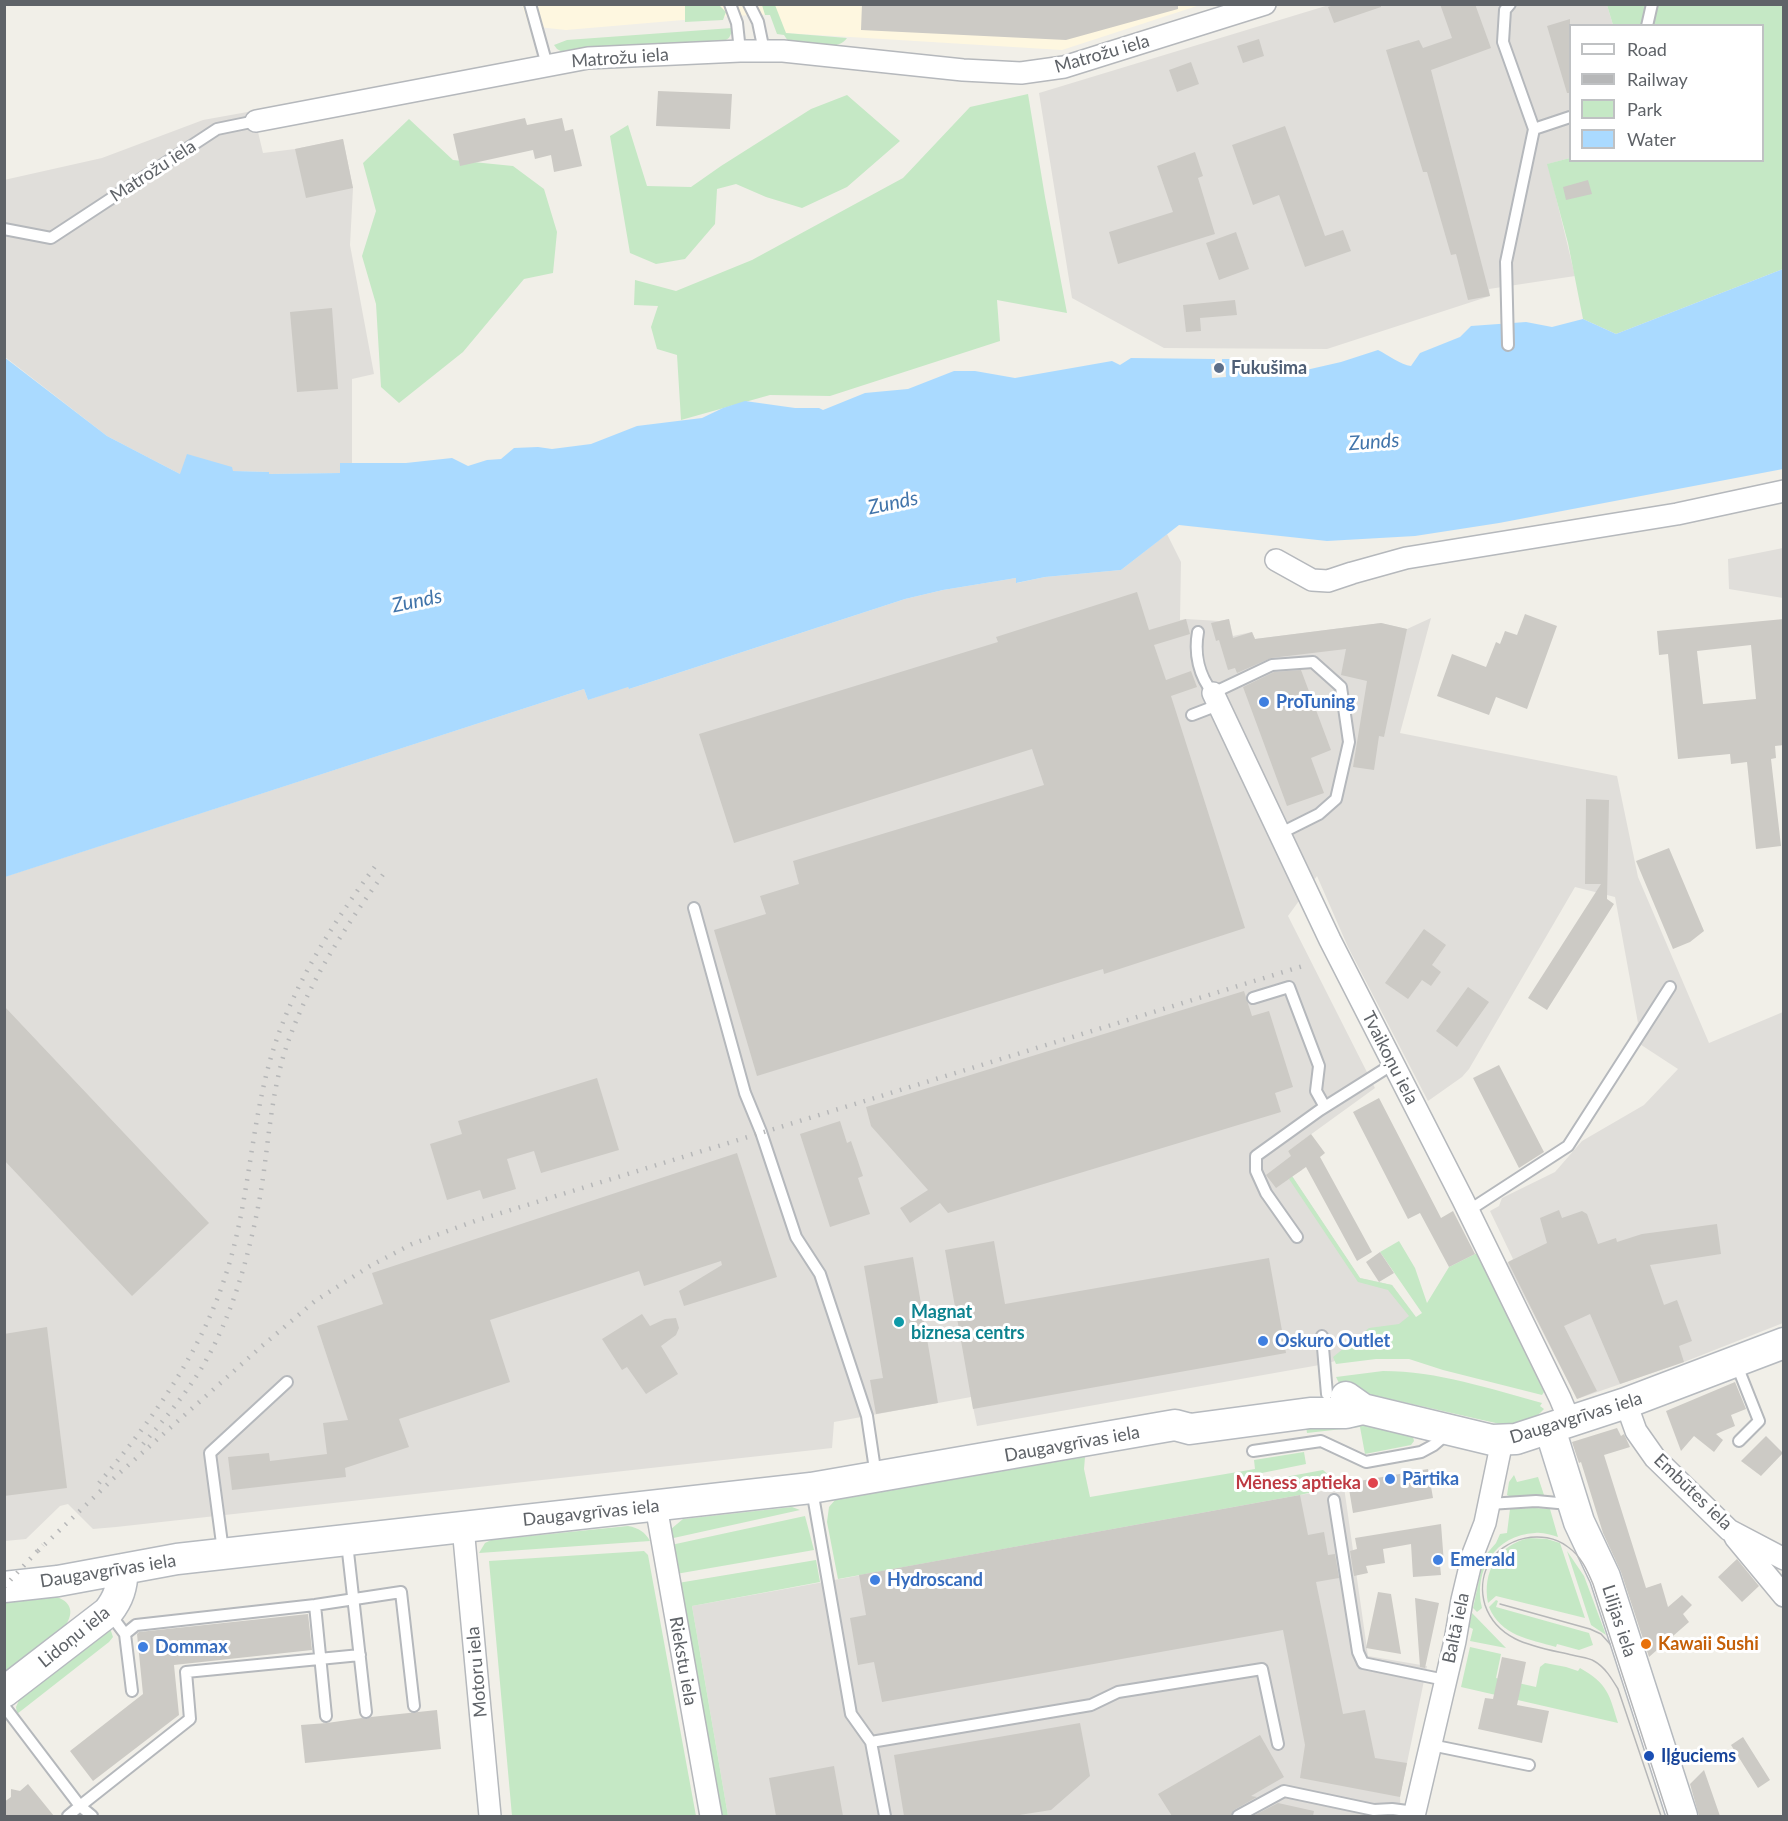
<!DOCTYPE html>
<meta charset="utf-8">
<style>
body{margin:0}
#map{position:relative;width:1788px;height:1821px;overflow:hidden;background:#f1efe8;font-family:Lato,sans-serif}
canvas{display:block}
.frame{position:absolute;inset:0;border:6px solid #5f6368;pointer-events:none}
.legend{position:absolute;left:1569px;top:24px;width:195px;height:138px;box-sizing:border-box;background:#fff;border:2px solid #bfc1c3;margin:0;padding:8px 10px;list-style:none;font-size:18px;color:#5f6368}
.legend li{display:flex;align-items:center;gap:12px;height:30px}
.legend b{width:30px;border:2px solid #bfc1c3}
</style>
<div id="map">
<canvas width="1788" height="1821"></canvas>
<div class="frame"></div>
<ul class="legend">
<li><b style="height:8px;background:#fff"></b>Road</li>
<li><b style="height:8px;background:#b6b7b8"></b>Railway</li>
<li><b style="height:16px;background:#c5e8c5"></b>Park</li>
<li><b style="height:16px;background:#aadaff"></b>Water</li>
</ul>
</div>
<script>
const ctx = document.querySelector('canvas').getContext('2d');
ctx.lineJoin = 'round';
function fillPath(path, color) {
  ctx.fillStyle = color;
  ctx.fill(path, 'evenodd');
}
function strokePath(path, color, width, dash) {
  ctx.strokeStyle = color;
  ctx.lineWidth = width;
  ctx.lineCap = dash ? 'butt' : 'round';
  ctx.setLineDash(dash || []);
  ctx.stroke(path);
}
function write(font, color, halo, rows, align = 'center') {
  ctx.font = font + ' Lato,sans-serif';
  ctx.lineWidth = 6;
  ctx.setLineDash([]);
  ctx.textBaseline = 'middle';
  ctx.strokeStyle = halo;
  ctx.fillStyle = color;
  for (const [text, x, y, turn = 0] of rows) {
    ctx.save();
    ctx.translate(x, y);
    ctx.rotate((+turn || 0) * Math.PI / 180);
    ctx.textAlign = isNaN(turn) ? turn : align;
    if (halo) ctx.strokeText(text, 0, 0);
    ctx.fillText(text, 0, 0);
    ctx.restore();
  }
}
fillPath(new Path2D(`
 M522,5h678l-138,45 -277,-17 -7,-19 -48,2 -164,14 -37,-4z`), '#fef7e0');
fillPath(new Path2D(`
 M1329,5h278l6,20 -43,1v132l-22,6 27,112 -86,13 1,7 -163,53 -163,-1 -92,-50 -33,-205z
 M253,111l10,42 32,-4 48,-10 10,49 -3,57 24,129 -22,5v84h-12l1,10 -72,1v-2l-36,-1 -53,3 -73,-38 -102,-79 -1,-177 98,-22 101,-38z
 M1167,534l14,28 -1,58 6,-1 33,2 10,-2 4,17 19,-4 3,7 126,-16 26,6 24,-11 -31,115 217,43 21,101 71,166 74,-31v311l-99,39 -107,37 -70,-136 6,-4 -23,-48 9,-5 3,-8 53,-26 27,-31 62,-36 34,-36 -49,-32 9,-14 -23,-126 -40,-10 -106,182 -7,8 -34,24 -80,-154 -31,-71 -29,40 87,172 -87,63 14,19 -10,6 68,102 32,7 24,33 -12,10 -35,5 -34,28 -10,3 -348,62 -6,-29 -137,25 -2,26 -716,79 -23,2 -25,-25 -8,2 -34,33 -21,2 -1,-664 580,-188 4,11 40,-14 1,3 276,-90 38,-9 73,-12 1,5 28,-6 76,-7z
 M1783,548v50l-54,-9 -1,-30z
 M1344,1487l24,169 59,10 -27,131 1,19h-673l-36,-210z`), '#e0deda');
fillPath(new Path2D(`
 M685,4l34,1 7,7 -3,8 -38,2z
 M762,5h13l11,28 61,5c-9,15 -44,5 -59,3l-4,-6 -7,-1 -7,-19h-5z
 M1607,5h176v264l-167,65 -33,-15 -15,-76 -21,-79 23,-6v2h192v-134l-149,-1z
 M732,28c-1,9 -3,12 -12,14l-156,11 -7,-4 -3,-4 13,-5z
 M1028,94l17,103 22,116 -70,-13 3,41 -170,55 -60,-1 -89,25 -4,-65 -20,-6 -6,-22 7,-21 -24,-1 1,-25 41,11 76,-31 151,-82 67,-71z
 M847,95l53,46 -53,46 -45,21 -36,-11 -30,-13 -19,5 -2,35 -30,35 -29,5 -26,-11 -20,-117 18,-11 19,61 44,1 30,-21 90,-57z
 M409,119l44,41 60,6 31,23 13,43 -4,41 -29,6 -61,73 -64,51 -18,-16 -5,-83 -14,-48 14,-45 -13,-48z
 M1292,1176l68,102 32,7 24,32 6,-4 -42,-61 19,-11 16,27 12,35 22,-36 28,-14 67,139 -2,3 -99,-25 -34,-11h-33l-40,5 -3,-7 36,-29 30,-4 10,-8 -21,-26 -30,-8 -69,-103z
 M1383,1371c55,0 107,18 159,32l-2,3 4,3c-11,13 -29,15 -44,15l-154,-35 -7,-6 -3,-6z
 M1333,1417l80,20 1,4 -3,4 -46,9 -5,-27 -53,6 -2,-13z
 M1304,1452l2,12 -49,10 1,8 65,-12 9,8 1,9 -33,8 -462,84 -11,-57 2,-15 6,-7 250,-43 -1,12 6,28 165,-28 -1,-9z
 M1514,1475l3,7 21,-5 6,18 -33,2 -4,-2 2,-13z
 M792,1507l8,3 -131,29 2,-10 12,-10z
 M1534,1508l16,1 8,28c-7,-2 -15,-5 -23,-4 -40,2 -62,38 -53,75l-5,4 -4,-4 11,-51 12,-14 4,-9 7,-1 3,-24z
 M805,1516l9,34 -138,24 -5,-29z
 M628,1526c11,2 17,6 22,15l-171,12 6,-10 6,-3z
 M1529,1538l18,1 13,4 25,75 -89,-22 -8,7c-6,-31 10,-58 41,-65z
 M644,1551l4,4 48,261h-184l-23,-255z
 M1567,1551l17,25 22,59 -15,-10z
 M816,1560l4,22 -128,24 36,210h-7l-43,-233z
 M54,1596c17,5 21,16 11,30l-60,47v-72z
 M1496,1600l2,1 -2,6 93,26 4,12 -14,5 -22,-6 -1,3c-27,-8 -55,-11 -67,-40z
 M1472,1613l34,35 -36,-7 3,-12 -4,-2z
 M110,1628l3,9 -4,5 -92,72 -1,-7 4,-9z
 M1470,1647l31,7 -5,24 40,9 4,-20 5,-4 21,4 12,4 2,-3c28,16 29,26 38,55l-157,-36z`), '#c5e8c5');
fillPath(new Path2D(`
 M1783,269v200l-284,54 -84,13 -88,5 -148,-16 -58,45 -76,7 -29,6v-5l-73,12 -38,9 -276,90 -1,-2 -40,13 -4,-11 -579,188 -1,-520 103,79 73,38 7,-20 45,13 1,4 36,1v2l71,-1v-10h66l46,-5 16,8 19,-6 14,-1 13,-11 24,-1 14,2 39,-5 46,-18 65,-8 21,-10 22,-7 50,7h24l4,2 42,-17 43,-4 46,-18h21l40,7 97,-17 8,4 11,-7 84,1v4l-4,1 1,14 14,-1 -1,-14h-3v-4h8l8,12 68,-1 35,-8 37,-12c10,5 23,15 33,16l9,-13 40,-16 11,-11 55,-4 26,5 31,-8 33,15z`), '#aadaff');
fillPath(new Path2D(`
 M862,4h316v5l-112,31 -205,-10z
 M1336,4h45v3l-47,16 -6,-16z
 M1440,4h35l16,44 -60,22 59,226 -22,4 -12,-46 -5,1 -24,-83h-4l-37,-122 33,-10 4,8 29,-10z
 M1570,19v74h-3l-20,-67z
 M1259,39l5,17 -21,7 -6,-17z
 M1191,62l8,22 -22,8 -8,-22z
 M658,91l74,3 -2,35 -74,-3z
 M525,118l2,7 35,-7 3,13 8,-2 9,37 -28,6 -3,-17 -16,4 -2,-9 -73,16 -7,-32z
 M1285,126l40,110 18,-6 8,21 -46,16 -26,-72 -26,10 -21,-60z
 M343,139l10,49 -47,10 -11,-49z
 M1195,152l8,24 -5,2 17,56 -97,30 -9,-32 64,-20 -16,-46z
 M1588,180l4,14 -26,6 -3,-13z
 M1236,232l13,37 -30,11 -13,-37z
 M1235,300l2,15 -37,3 1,13 -15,1 -3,-27z
 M332,308l6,81 -41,3 -7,-80z
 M1137,592l12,38 37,-11 4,15 -36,11 12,35 25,-9 6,16 -26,9 74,232 -141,46 -1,-5 -346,107 -43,-146 52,-16 -6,-18 39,-12 -6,-23 251,-76 -12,-36 -298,94 -35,-109 299,-92 -2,-5z
 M1525,614l32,12 -30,83 -31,-12 -7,18 -52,-19 15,-42 34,13 10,-25 4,2 5,-13 12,4z
 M1229,619l4,19 19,-6 3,7 126,-16 26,6 -23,108 -5,-1 -5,34 -21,-3 14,-86 -26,-6 5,-26 -75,9 -34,15 -2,-5 -7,2 -9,-30 -3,1 -5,-18z
 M1784,619v126l-9,1 1,12 -5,1 10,87 -25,3 -9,-87 -16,2 -1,-10 -52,5 -10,-105 -9,1 -2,-24zM1751,645l5,54 -53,5 -6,-53z
 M1301,670l30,80 -20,8 13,35 -37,13 -44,-119 31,-15z
 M1586,799l23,1 -2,99 7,5 -67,106 -19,-12 73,-114h-16z
 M1669,848l35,83 -14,11 -17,7 -37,-88z
 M1424,929l22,16 -14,20 9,7 -10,14 -9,-6 -14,19 -23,-16z
 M1468,987l21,15 -32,45 -21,-16z
 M1244,991l8,25 17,-5 24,76 -18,6 6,19 -333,101 -8,-10 -30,20 -10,-15 28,-18 -57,-64 -5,-19z
 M4,1006l205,217 -77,73 -128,-136z
 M1499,1065l45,87 -25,16 -46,-90z
 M597,1078l22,72 -78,23 -7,-22 -27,8 9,30 -33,10 -3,-9 -33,10 -17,-56 32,-10 -4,-13z
 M1379,1098l62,120 12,-7 22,43 -26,13 -29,-54 -12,6 -55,-107z
 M840,1121l7,22 4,-2 12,35 -5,2 12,36 -40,13 -30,-93z
 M1311,1134l14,19 -5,4 52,95 -15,9 -51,-94 -30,21 -10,-13 25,-19 -3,-5z
 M737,1153l40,124 -93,29 -5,-15 43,-26 -1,-4 -77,25 -5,-15 -149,49 20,62 -111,37 10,28 -64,21 1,9 -114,13 -4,-33 41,-4 1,8 57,-7 -4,-31 25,-3 -31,-94 66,-22 -11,-31z
 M1559,1210l3,8 20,-7 5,3 11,30 18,-6 1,4 25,-8 75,-10 4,30 -71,11 14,40 13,-5 15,41 -13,5 5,16 -64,22 -30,-70 -26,12 33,65 -20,8 -69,-137 39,-19 -7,-25z
 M994,1241l11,63 264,-46 17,95 -313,56 -28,-159z
 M1380,1252l14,21 -15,9 -13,-20z
 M913,1257l25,146 -62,11 -6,-34 13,-2 -19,-112z
 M642,1314l8,12 15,-7 11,-1 3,10 -3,7 -15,11 17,28 -32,20 -19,-27 -5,3 -20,-31z
 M47,1327l20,161 -63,8v-162z
 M1735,1382l11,27 -15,6 4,11 -19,8 7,6 -9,12 -20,-16 -13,15 -15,-40z
 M1617,1428l4,8 3,-2 6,13 -26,8 42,133 15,-5 7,24 14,-12 10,10 -9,9 6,8 -40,35 -28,-85 -18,-39 -22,-71 -2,1 -7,-21z
 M1766,1436l17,17 -22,23 -20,-15z
 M1428,1469l5,29 -80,15 -5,-30z
 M1300,1495l8,40 16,-3 4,23 7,-1 4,24 -23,4 27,132 22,-4 10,48 32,5 -7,34 -100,-19 5,-33 -22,-115 -401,72 -8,-40 -16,3 -8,-47 16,-3 -7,-40z
 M1441,1524l3,40 -4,1 1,10 -28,2 -2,-33 -28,5 2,14 -19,3 2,7 -14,3 -4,-25 7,-2 -2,-11z
 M1737,1559l22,27 -17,16 -24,-25z
 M1378,1592l13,2 10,60 -35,-6z
 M1415,1598l24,5 -14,65 -5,-1z
 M308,1614l4,36 -138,15 5,50 -86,66 -23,-30 73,-57 -6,-60 2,-2z
 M1502,1657l24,5 -9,43 32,6 -7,32 -64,-14 7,-31 8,1z
 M437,1710l4,39 -136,14 -4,-38 26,-2 35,-5 4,1 5,-2z
 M1080,1723l10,53 -39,34 -38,6h-109l-10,-61z
 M1260,1735l24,42 -33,19 6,1 -23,13 -3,6h-59l-14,-22z
 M1743,1737l27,43 -12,8 -27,-43z
 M834,1766l9,50h-67l-7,-38z
 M1704,1770l16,46h-21l-9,-32z
 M28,1784l26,32h-50v-14l7,-5v-8l9,2z
 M1278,1803l36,8 -1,5h-60z`), '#cccac5');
const lane = new Path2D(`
 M530,4l17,61
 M730,4l7,19 3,28
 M749,4l9,18 6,29
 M1510,4l-5,6 -2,32 31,87 36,-12
 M1647,26l5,-22
 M4,229l47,9 166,-109 39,-8
 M1508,345l-2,-83 28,-133
 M1198,632c-4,22 1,44 15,61l59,-28 41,-3 28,25 8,55 -13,57 -17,15 -40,20
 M1192,715l26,-10
 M694,908l51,185 16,39 35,105 24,37 47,142 9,60
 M1253,998l36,-11 30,79 -3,25 9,16
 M1468,1211l100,-65 102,-159
 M1297,1237l-31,-44 -10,-22v-15l64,-46 73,-46
 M1322,1336l5,58
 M1736,1363l23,58 -20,20
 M1253,1451l68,-10 45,21 55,-10 13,-7 14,-12
 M812,1490l39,224 20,28 220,-37 27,-13 144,-23 16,75
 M1334,1500l24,152 5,11 82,17
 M1489,1504l47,-3 33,3
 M347,1543l19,169
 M223,1551l-13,-98 77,-71
 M315,1605l11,111
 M110,1614l15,20 7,57
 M125,1634l11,-9 179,-20 86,-13 13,114
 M4,1706l76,100 110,-87 -4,-47 174,-17
 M871,1742l14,74
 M1431,1745l98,20
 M68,1816l12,-10 12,10
 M1238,1816l46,-25 90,19 18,-1 23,3`);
const street = new Path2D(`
 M256,121l332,-63 152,-7h43l180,19 58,3 43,-6 201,-63
 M1276,560l36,20 16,1 24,-8 54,-15 271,-44 107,-23
 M1213,693l117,247 133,260 97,198 10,24
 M1626,1403l10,28 19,27 74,72 55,29
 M656,1506l55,310
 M463,1527l27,289
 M1735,1537l49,59
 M1414,1816l41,-175 7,-41 11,-46 12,-31 17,-82`);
const secondary = new Path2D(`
 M1346,1397l17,12 129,31 24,-1 110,-36 158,-60
 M1550,1429l29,93 26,55 77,239
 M4,1587l54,-6 119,-22 634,-71 364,-63 15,4 120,-16h36l17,-4
 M4,1692l104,-80c11,-14 14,-25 15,-43`);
strokePath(lane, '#b5b8bc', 14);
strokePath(street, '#b5b8bc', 24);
strokePath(secondary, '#b6babf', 33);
strokePath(lane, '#fff', 10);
strokePath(street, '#fff', 21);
strokePath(secondary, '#fff', 30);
strokePath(new Path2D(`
 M1500,1604l90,25 11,5 9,10
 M1661,1816l-43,-127c-6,-10 -13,-22 -24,-28 -5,-3 -15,-4 -22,-6 -34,-8 -74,-12 -87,-50 -4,-13 -3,-28 3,-40 15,-28 55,-37 80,-18 13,9 19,23 25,37l75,232`), '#b6b7b8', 1.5);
strokePath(new Path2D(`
 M143,1444c21,-24 41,-48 58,-75 31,-51 48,-113 59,-172 8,-47 10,-96 24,-143 22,-69 61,-127 103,-185
 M99,1483c53,-63 102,-130 127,-209 22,-67 24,-138 42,-206 20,-77 64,-144 111,-207
 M38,1551l76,-73 148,-132 53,-45 55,-35 42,-22 63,-23 828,-255
 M4,1587l39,-42`), '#b6b7b8', 4.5, [1.5, 8]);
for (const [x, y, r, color] of [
 [1219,368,6,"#5c6f8a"],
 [1264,702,6,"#3f7fe0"],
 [899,1322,6,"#0f9aa8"],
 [1263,1341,6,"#3f7fe0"],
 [1390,1479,6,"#3f7fe0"],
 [1373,1483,6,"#e0444e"],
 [1438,1560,6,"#3f7fe0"],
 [875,1580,6,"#3f7fe0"],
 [1646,1644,6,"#e8710a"],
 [143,1647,6,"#3f7fe0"],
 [1649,1756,6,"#1a4fb4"]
]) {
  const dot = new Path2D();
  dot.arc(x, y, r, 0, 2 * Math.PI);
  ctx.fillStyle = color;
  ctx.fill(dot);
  strokePath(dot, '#fff', 2);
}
write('18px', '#5f6368', '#fff', [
 ["Matrožu iela",1102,54,-16],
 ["Matrožu iela",620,58,-4],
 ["Matrožu iela",153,171,-33],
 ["Tvaikoņu iela",1390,1058,63],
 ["Daugavgrīvas iela",1576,1418,-17],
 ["Daugavgrīvas iela",1072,1444,-10],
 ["Embūtes iela",1693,1492,44],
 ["Daugavgrīvas iela",591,1513,-6],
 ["Daugavgrīvas iela",108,1571,-9],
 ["Lilijas iela",1619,1621,72],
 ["Baltā iela",1456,1628,-78],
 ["Lidoņu iela",74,1637,-39],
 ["Riekstu iela",683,1661,80],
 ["Motoru iela",477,1672,-95]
]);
write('bold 18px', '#4e5e75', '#fff', [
 ["Fukušima",1231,368]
], 'left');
write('bold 18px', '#366cbe', '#fff', [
 ["ProTuning",1276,702],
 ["Oskuro Outlet",1275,1341],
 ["Pārtika",1402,1479],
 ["Emerald",1450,1560],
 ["Hydroscand",887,1580],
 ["Dommax",155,1647]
], 'left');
write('bold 18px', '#0d838f', '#fff', [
 ["Magnat",911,1312],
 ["biznesa centrs",911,1333]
], 'left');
write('bold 18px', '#be3a42', '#fff', [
 ["Mēness aptieka",1361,1483]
], 'right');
write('bold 18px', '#c56008', '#fff', [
 ["Kawaii Sushi",1658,1644]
], 'left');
write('bold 18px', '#164399', '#fff', [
 ["Iļģuciems",1661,1756]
], 'left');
write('italic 20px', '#4174aa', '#fff', [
 ["Zunds",1374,442,-4],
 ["Zunds",893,503,-12],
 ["Zunds",417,601,-12]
]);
</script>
